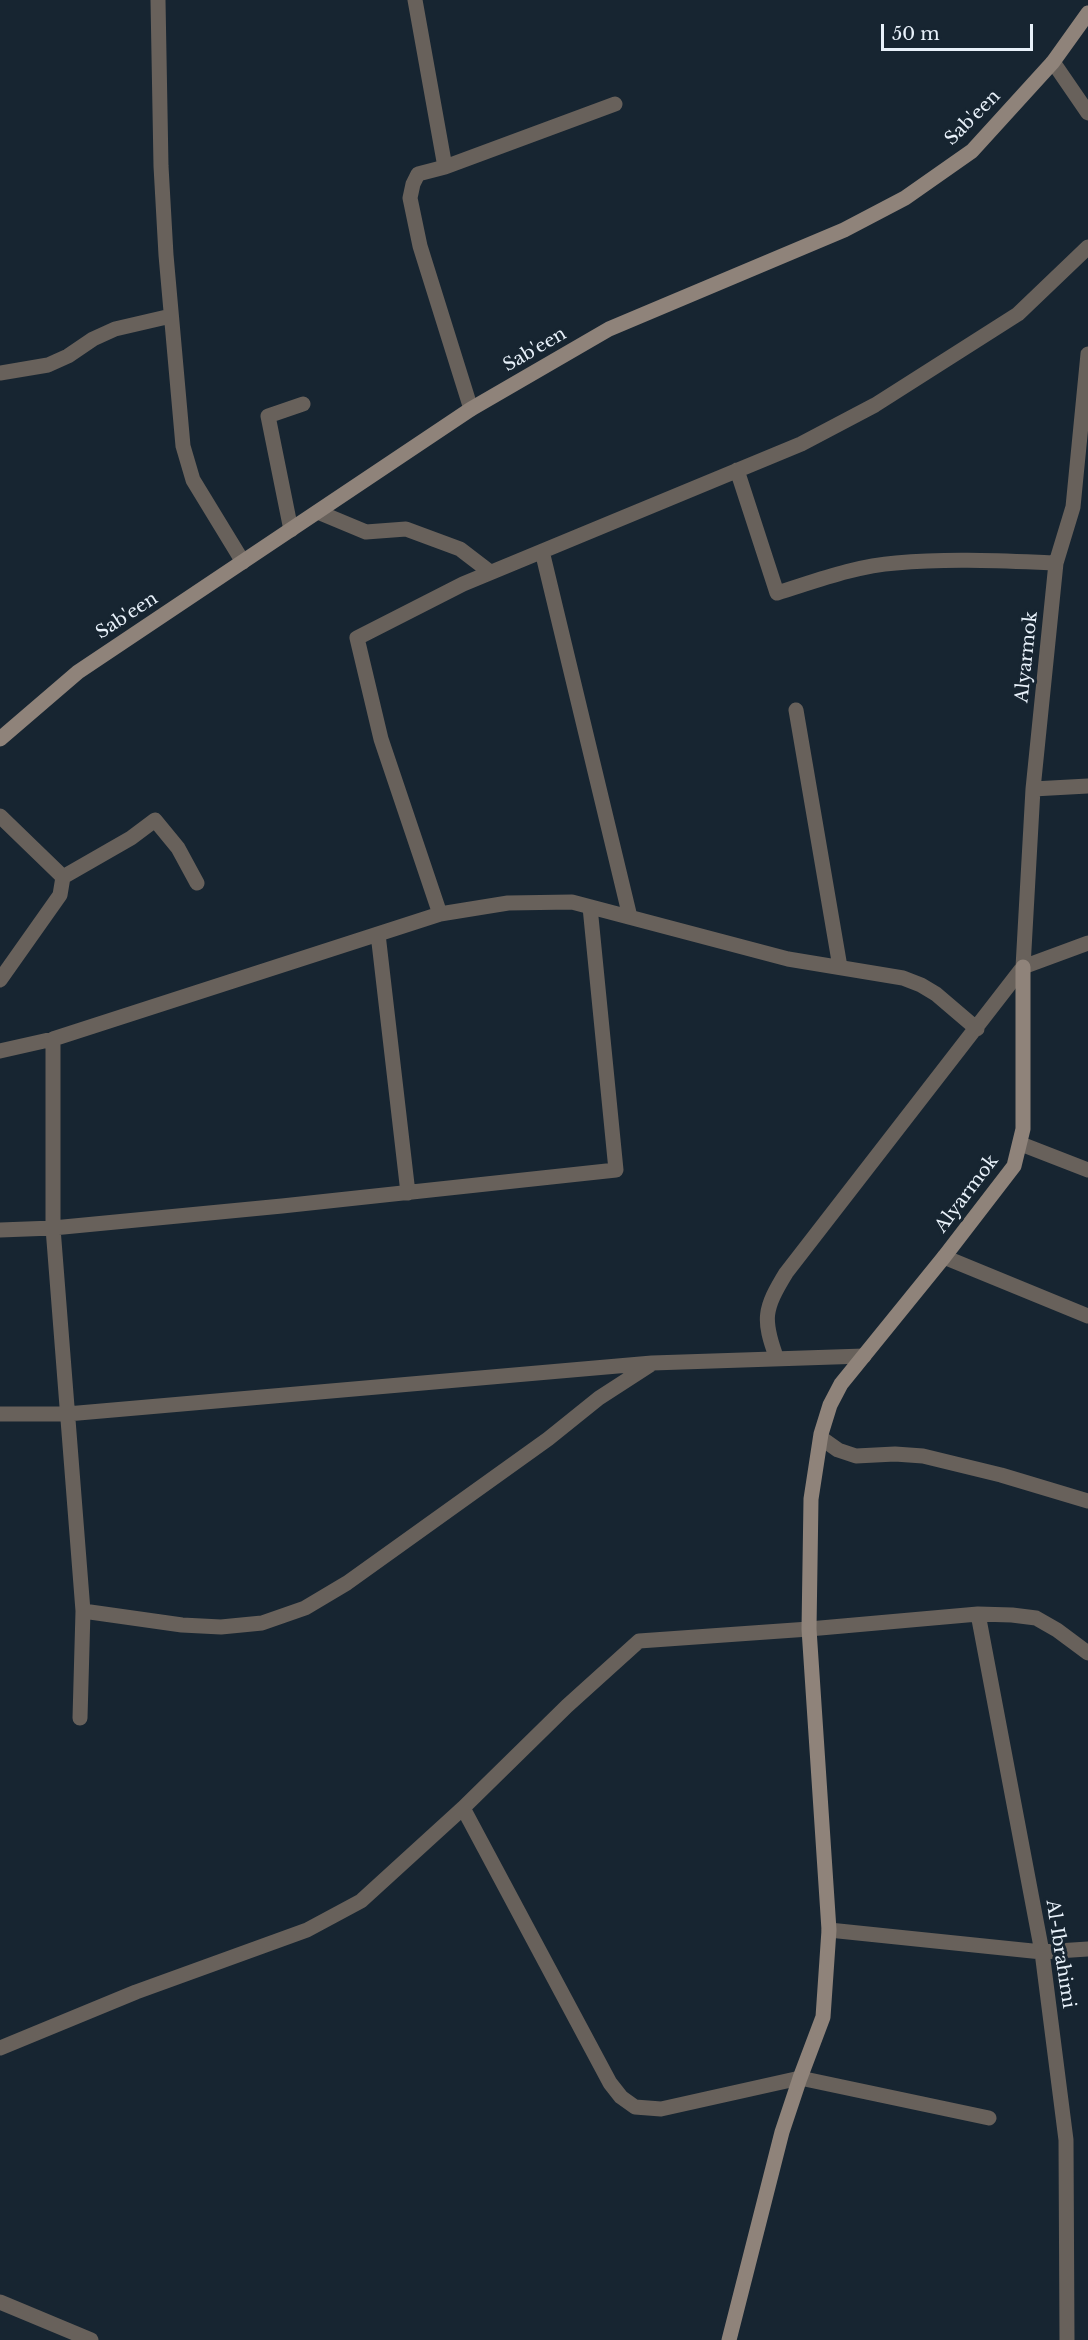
<!DOCTYPE html>
<style>
body{margin:0}
#map{position:relative;width:1088px;height:2340px;overflow:hidden;background:#172531;font-family:"Libre Baskerville",serif}
canvas{display:block}
.scale{position:absolute;left:881px;top:24px;width:152px;height:27px;box-sizing:border-box;border:3px solid #e8f1fa;border-top:0;padding-left:8px;font-size:18px;line-height:21px;white-space:nowrap;color:#e8f1fa;-webkit-text-stroke:4px #172531;paint-order:stroke}
</style>
<div id="map">
<canvas width="1088" height="2340"></canvas>
<div class="scale">50 m</div>
</div>
<script>
const ctx = document.querySelector('canvas').getContext('2d');
ctx.lineJoin = 'round';
function strokePath(path, color, width, dash) {
  ctx.strokeStyle = color;
  ctx.lineWidth = width;
  ctx.lineCap = dash ? 'butt' : 'round';
  ctx.setLineDash(dash || []);
  ctx.stroke(path);
}
function write(font, color, halo, rows, align = 'center') {
  ctx.font = font + ' "Libre Baskerville",serif';
  ctx.lineWidth = 6;
  ctx.setLineDash([]);
  ctx.textBaseline = 'middle';
  ctx.strokeStyle = halo;
  ctx.fillStyle = color;
  for (const [text, x, y, turn = 0] of rows) {
    ctx.save();
    ctx.translate(x, y);
    ctx.rotate((+turn || 0) * Math.PI / 180);
    ctx.textAlign = isNaN(turn) ? turn : align;
    if (halo) ctx.strokeText(text, 0, 0);
    ctx.fillText(text, 0, 0);
    ctx.restore();
  }
}
strokePath(new Path2D(`
 M158,0l3,166 5,89 17,191 10,34 50,82
 M415,0l30,167
 M1053,62l35,51
 M0,373l48,-8 20,-9 25,-17 22,-10 56,-13
 M471,409l-51,-163 -10,-48 3,-14 5,-10 27,-7 170,-63
 M737,470l40,123c39,-12 78,-27 119,-30 54,-5 107,-2 160,0
 M318,512l48,20 40,-3 54,20 30,23
 M291,530l-23,-114 35,-12
 M542,551l88,366
 M796,710l44,257
 M1033,789l55,-3
 M0,816l63,61 -3,18 -60,85
 M63,877l68,-39 24,-18 23,28 19,35
 M440,914l-59,-175 -24,-101 106,-54 338,-140 74,-39 143,-91 70,-67
 M378,934l30,259
 M1023,967l65,-24
 M53,1039v189l30,383 -3,107
 M0,1051l53,-12 387,-125 68,-11 64,-1 216,57 115,19 18,7 15,9 41,35
 M1021,1144l67,26
 M0,1230l53,-2 229,-22 334,-36 -26,-263
 M944,1257l144,59
 M777,1359c-15,-40 -13,-50 9,-86l237,-306 10,-178 23,-226 17,-56 15,-153
 M0,1414h67l585,-51 212,-7
 M821,1438l17,12 18,6 39,-2 28,2 78,19 87,26
 M83,1611l99,14 39,2 41,-4 43,-15 42,-25 201,-144 51,-41 51,-33
 M978,1614l64,338 24,188 1,200
 M463,1808l147,275 11,14 14,10 26,2 139,-31 189,40
 M829,1930l213,22 46,-3
 M0,2048l136,-56 171,-62 54,-29 102,-93 104,-102 72,-65 170,-12 169,-15 34,1 24,3 21,12 31,23
 M0,2302l91,38`), '#68615b', 15);
strokePath(new Path2D(`
 M0,739l78,-67 393,-263 138,-80 235,-99 61,-32 67,-47 81,-89 35,-49
 M729,2340l53,-208 18,-54 23,-61 6,-87 -20,-301 2,-130 10,-65 9,-29 11,-21 103,-127 70,-91 9,-37v-162`), '#8f837a', 15);
write('18px', '#e8f1fa', '#172531', [
 ["Sab'een",973,118,-45],
 ["Sab'een",535,350,-30],
 ["Sab'een",127,616,-33],
 ["Alyarmok",1027,657,-84],
 ["Alyarmok",967,1194,-53],
 ["Al-Ibrahimi",1060,1954,81]
]);
</script>
